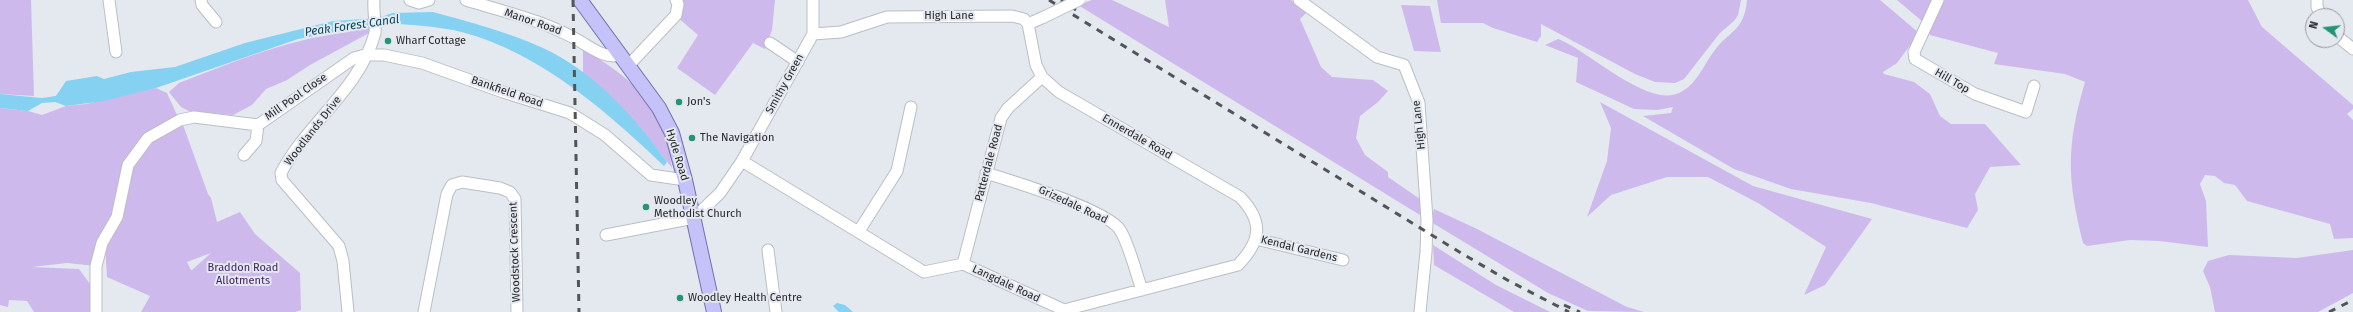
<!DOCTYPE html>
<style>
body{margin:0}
#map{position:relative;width:2353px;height:312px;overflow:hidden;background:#e4e8ef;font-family:"Fira Sans",sans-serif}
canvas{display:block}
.north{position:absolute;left:2305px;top:8px;width:40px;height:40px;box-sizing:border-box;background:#e4e8ef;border:1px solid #989ba0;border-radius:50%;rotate:285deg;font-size:11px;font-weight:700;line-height:16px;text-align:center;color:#26272a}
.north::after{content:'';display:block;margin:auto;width:14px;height:18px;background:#239476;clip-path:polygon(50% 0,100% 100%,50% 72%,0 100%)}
</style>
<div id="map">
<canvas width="2353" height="312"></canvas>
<div class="north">N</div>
</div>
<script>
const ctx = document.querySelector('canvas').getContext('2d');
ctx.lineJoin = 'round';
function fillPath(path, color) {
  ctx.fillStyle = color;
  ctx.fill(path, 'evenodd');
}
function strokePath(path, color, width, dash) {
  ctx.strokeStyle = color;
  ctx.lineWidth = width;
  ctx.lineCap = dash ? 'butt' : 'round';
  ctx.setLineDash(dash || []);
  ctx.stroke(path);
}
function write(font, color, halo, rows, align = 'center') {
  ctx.font = font + ' "Fira Sans",sans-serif';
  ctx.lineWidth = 4;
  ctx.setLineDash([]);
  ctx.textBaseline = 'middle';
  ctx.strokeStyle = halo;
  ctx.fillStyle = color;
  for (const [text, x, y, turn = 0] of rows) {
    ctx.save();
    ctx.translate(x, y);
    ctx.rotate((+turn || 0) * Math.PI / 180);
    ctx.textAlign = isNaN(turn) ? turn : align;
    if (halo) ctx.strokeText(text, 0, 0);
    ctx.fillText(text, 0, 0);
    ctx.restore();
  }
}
fillPath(new Path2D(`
 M0,0h31l3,96 -34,-2z
 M679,0h96l-3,30 -7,19 -12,-6 -38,52 -38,-27 21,-33 -22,-19z
 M1092,0h20l57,27 -4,-27h126l16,12 -7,7 21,48 11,10 41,3 15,11 -10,11 -18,14 -4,22 9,17 23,17v5l32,22v16l-342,-210z
 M1437,0h304l-3,15 -4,6 -14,12 -36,46 -9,4 -20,-1 -20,-8 -94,-50v12l-4,6 -44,-14 -10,-5h-42z
 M1747,0h133l39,33 -22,30 -14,9 1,2 30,8 16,12 10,22 11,8h34l36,41 -31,2 -15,27 3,16 -11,18 -96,-25 -80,-14 -57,-20 -91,-53 28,-3 2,-6 -16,3 -23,-1 -58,-27 2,-24 -33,-13 13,-6c30,11 89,69 121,54 16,-7 24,-26 33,-39 17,-25 32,-21 35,-54z
 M1897,0h36l-10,22z
 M1943,0h305l14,27 91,78v4l-6,5 6,6v118l-19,1 -4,-15 -83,-23 -12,-16 -11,-2 -9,-7 -10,-1 -5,9 6,17 2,46 -49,-6 -29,-1 -43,6 -4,-3c-16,-64 -17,-97 2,-161l-20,-8 -71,-10 4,-11 -68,-18 -3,-5z
 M1401,5l29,1 11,46 -27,-1z
 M370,26l5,6 -6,1 -59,32 -23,15 -21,9 -14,16 -19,10 -44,-4 -8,-4 -12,-15 10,-9c41,-16 83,-33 125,-43 22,-6 45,-6 66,-14z
 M583,49c52,31 81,57 89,119l-33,-42 -56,-53z
 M156,88l11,5 10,22 -31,23 -23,52 -27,76 -29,-3 -35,4 47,2 17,23 -2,20h-60l-7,-11 -18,-1 -1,7 -8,-2v-197l28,3 14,4 24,-9 20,-2z
 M1600,102l153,84 119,33 -47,66 -21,10 22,-48 -68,-44 -50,-26h-41l-56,18 -24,22 20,-56 4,-33z
 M183,125l25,69 3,4 6,24 23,-10 15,22 45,39 1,37 -6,2h-154l9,-16 -43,-19 -2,-33 27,-79 22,-28zM211,253l-19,17h-1l-4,-8z
 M1434,209l41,19 152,79 17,5 -56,-1 -40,-18 -117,-71z
 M1433,245l63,40 54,27h-36l-80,-47z
 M2353,250v43l-35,19h-103l-5,-25 -7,-16 5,-10 21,-6 68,3z`), '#ceb9ed');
fillPath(new Path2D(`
 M433,12c36,10 75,20 110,36 50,23 93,70 124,114l-3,4c-57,-55 -131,-119 -211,-136 -21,-4 -43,-5 -64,-7h-11l-20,5 -60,11 -142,49 -52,13 -38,5 -11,-4 -13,1 -14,8 -28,-3v-14l42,4 14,-2 10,-15 31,-5 7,3 27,-7 44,-5 70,-24 88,-22 46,-3 13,-5z
 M837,303l8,2 8,7h-14l-6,-6z`), '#84d1f2');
const minor = new Path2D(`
 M109,0l7,52
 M201,0l1,5 14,17
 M410,0l9,3 10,-3
 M466,0c39,12 80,21 115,42 12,7 25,17 39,13
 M1299,0l78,57 27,8 15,38 8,117 -1,32 -6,60
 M1938,0l-24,52 1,7 60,35 51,18 8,-26
 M2317,0v7l4,9
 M1028,24l16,-7
 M2337,36l16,13
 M770,43l28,19
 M628,66l48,-51 2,-11 -2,-4
 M244,155l12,-14 2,-16 96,-67 11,-3h19l38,8 81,29 67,21 35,22 46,40 34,5
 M742,161l182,111 39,-8 101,46 174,-45c23,-24 26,-43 2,-68l-181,-105 -17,-15 -6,-12 -8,-41 -4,-5 -12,-3 -125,1 -46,15 -28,2
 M986,173c26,8 122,37 134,57 9,14 16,43 22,60
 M859,231l38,-60 14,-64
 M606,235l88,-17 26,-25 22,-32 71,-127v-34
 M1256,239l87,21
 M768,250l8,62
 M963,264l38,-146 7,-10 34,-31
 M96,312v-46l6,-23 15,-26 11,-52 20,-27 32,-18 14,-3 64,8
 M348,312l-5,-51 -4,-15 -57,-66 -1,-7c26,-50 79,-84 94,-140 1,-6 -2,-24 -1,-33
 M424,312l23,-118 5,-9 10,-3 38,6 10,4 5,7 2,113`);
const major = new Path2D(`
 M580,0l79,108 13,25 13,47 29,132`);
strokePath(minor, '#babec5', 13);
strokePath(major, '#7372ad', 16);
strokePath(minor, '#fff', 11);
strokePath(major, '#c4c2f8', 14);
strokePath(new Path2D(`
 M573,0l6,312
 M1049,0l412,253 48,28 60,31
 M1061,0l15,10
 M1564,305l16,7
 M2329,312l24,-12`), '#525458', 3, [7, 7]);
const minorBridge = new Path2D(`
 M1044,17l35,-17`);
strokePath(minorBridge, '#babec5', 13, []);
strokePath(minorBridge, '#fff', 11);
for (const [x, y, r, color] of [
 [388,41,4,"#239476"],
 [679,102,4,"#239476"],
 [692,138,4,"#239476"],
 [646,207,4,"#239476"],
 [680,298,4,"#239476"]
]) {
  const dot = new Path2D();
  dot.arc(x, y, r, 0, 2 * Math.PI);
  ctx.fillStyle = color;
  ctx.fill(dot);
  strokePath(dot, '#e4e8ef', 1.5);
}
write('11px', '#26272a', '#e4e8ef', [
 ["High Lane",949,16],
 ["Manor Road",533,22,19],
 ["Hill Top",1952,81,30],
 ["Smithy Green",785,84,-61],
 ["Bankfield Road",507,92,19],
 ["Mill Pool Close",296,97,-35],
 ["High Lane",1419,125,-96],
 ["Woodlands Drive",313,131,-52],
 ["Ennerdale Road",1137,137,30],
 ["Hyde Road",677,155,73],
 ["Patterdale Road",989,163,-75],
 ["Grizedale Road",1073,205,25],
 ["Kendal Gardens",1299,249,14],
 ["Woodstock Crescent",515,252,-92],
 ["Langdale Road",1006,284,25]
]);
write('11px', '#26272a', '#e4e8ef', [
 ["Wharf Cottage",396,41],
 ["Jon's",687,102],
 ["The Navigation",700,138],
 ["Woodley",654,201],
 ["Methodist Church",654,214],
 ["Woodley Health Centre",688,298]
], 'left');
write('11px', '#432167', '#e4e8ef', [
 ["Braddon Road",243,268],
 ["Allotments",243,281]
]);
write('italic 12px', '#054960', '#e4e8ef', [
 ["Peak Forest Canal",352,26,-8]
]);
</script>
